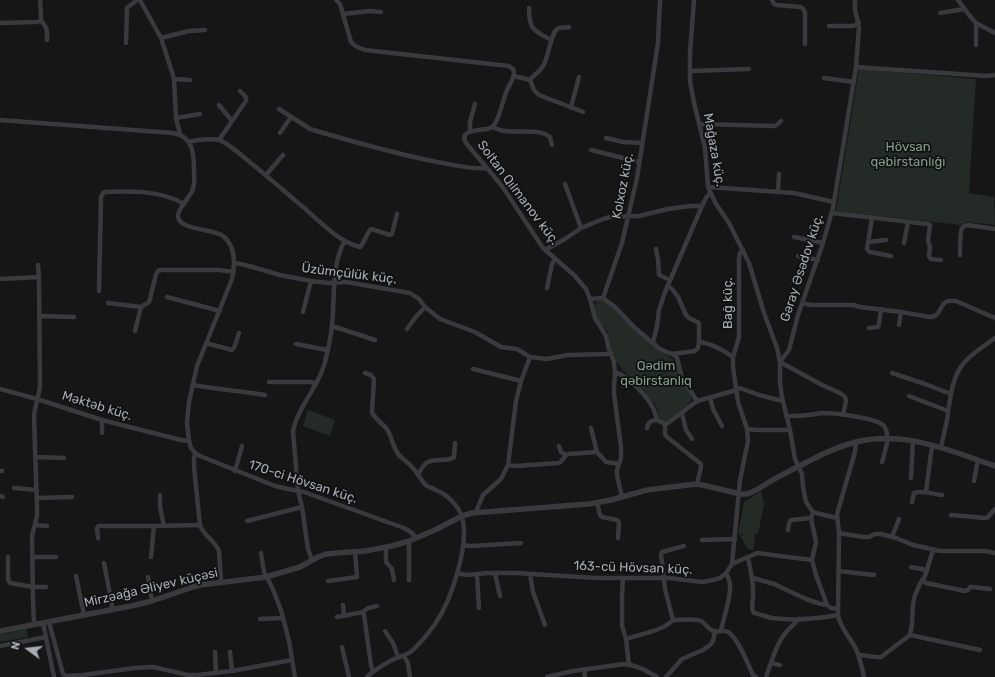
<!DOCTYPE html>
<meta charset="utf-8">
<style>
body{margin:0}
#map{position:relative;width:995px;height:677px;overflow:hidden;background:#161617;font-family:Rubik,sans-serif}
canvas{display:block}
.north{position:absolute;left:8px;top:629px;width:40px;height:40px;-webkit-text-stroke:3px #111112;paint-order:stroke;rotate:285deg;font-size:11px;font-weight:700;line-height:16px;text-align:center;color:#a9abb5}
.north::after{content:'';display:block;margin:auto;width:14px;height:18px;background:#a9abb5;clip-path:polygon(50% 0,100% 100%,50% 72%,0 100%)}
</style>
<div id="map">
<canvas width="995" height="677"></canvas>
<div class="north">N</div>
</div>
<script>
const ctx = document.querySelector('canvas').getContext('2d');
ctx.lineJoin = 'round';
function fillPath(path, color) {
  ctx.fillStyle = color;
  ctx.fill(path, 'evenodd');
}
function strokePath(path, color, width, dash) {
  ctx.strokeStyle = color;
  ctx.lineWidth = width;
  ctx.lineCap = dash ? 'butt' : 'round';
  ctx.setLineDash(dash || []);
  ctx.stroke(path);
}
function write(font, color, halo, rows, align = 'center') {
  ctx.font = font + ' Rubik,sans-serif';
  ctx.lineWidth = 3.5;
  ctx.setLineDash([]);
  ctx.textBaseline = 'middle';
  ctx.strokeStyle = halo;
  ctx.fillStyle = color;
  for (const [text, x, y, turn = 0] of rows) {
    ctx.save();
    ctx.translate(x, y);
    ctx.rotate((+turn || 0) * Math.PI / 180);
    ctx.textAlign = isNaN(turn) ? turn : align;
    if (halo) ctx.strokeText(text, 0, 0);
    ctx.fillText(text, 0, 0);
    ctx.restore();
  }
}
fillPath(new Path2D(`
 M859,69l117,10 -7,114 25,4 1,28 -29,-3 -5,3 -125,-14z
 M602,300l6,3 52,48c5,3 10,5 13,9 6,6 5,16 9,23 4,6 12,11 9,19l-21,17c-5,3 -7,3 -11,-1l-2,-10 -2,-4 -32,-34 -8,-11 -4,-11 -4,-17 -11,-14 -2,-11 3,-5z
 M308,410l27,10 -5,16 -27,-10z
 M761,491l3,13 -6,30h-3v3l-17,-3 6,-32z
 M740,535l15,2 -2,13 -5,-1z
 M27,629l1,8 -28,5v-8z`), '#242b27');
strokePath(new Path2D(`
 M140,0l21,38 11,34 2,7 2,39 4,16
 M336,0l4,4 11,38c5,5 8,6 14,8l144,16c3,2 5,3 5,7 0,6 -5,12 -7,17 -4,9 -8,32 -15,37 -6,5 -35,0 -26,16l36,43 41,62 31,27 12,14 4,10 5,19 11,18 3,13 5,13 1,12 -1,11v9l7,53v11l-4,12v5l5,22
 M694,0l-4,53v29l5,25 10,41 3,39 8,17 13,19 20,40 15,50 13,35 3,14v21l2,14 8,33 5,29 7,15 1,13 3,15 7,10 7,2 17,4
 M772,0l2,4 3,1 24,2 2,2 2,3v32
 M958,0l11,15 7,8 19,10
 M529,8c0,5 0,11 2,16 2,8 14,12 20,16
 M940,13l24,-4
 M343,14l27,-3 11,1
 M41,21c7,7 6,9 6,19
 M0,23l36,-1 5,-1v-6l-1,-15
 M976,23v22
 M829,26h24l6,-3
 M161,38l28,-7 16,-1
 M126,43l1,-35 10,-8
 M856,67l131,9 8,-1
 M690,71l59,-2
 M514,76l16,4c4,-5 10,-9 13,-14 6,-8 7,-35 16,-38 3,-1 7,0 10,-1
 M824,78l30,4
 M174,79l16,1
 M530,80l4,10 5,5 44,17
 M219,105l13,16
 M571,107l8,-30
 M279,109l31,20 10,3c41,12 81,23 122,31 15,2 30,7 45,5
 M176,118l24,-4
 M0,120l173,13c20,3 21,21 21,38 0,6 1,12 -1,18 -3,9 -15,18 -15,27 1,15 35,12 45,20 13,10 12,29 9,43l-35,87 -8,36 -2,20 2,19 2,7 4,5 5,3 75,30 13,3 16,3 100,36 8,5 4,5
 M699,124l76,2 3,-2 3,-3
 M493,127c4,2 8,4 12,4 13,2 34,-3 45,6l2,8
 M470,132v-10l5,-18
 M280,133l11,-16
 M606,138l17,4 19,1
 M219,140l27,-39v-4l-6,-6
 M189,142c6,-2 24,-4 30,-2 7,2 21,14 27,19 20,16 38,32 57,48 16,14 36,35 57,40 5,-5 6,-13 11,-18l19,6 2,-1 5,-20
 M591,150l48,12
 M266,175l17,-20
 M565,184l16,44
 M708,187l86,6 40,9
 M778,192l1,-18
 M832,213l96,11 2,1 -2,16 2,6 -1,9 2,3 10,1
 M872,218l-5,31 3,3 21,4
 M794,237l29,6
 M868,242l18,-2
 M904,243l4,-21
 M656,249l2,10 1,16 11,5
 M545,250l20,-11 16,-11 22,-9 7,-2 29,-1 29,-7 22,-3h12
 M960,255c0,-6 0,-23 2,-27 2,-3 3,-2 6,-3l27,4
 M798,256l20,4
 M234,263l6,1 9,2 31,9 31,6 18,2 17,-1 64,11 9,6 6,8 15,12 35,13 26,15 16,2 13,8 17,2 21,-4 39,-1 4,-1
 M38,265l1,12
 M0,279l39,-2 1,109c-1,10 -5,19 -6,30l3,93v7l-5,20 1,65 1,24
 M668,286l4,3 6,8 8,18 3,3 10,5v19
 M547,288l5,-24 3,-5
 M99,291l2,-94 3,-5c26,-1 57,-2 80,12
 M167,297l53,14
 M590,299l13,-1
 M108,303l33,4 8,-5 1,-3 6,-25 2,-3 3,-1h58l15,2
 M802,303l9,2h42l7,2 41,5 29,5c15,-1 6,-19 26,-16l39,17
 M303,312l8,-31
 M39,316l35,1
 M899,325l2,-13
 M332,326l43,14
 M869,328l9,-1 1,-3 2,-15
 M407,329l8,-11 10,-11
 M135,331l6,-24
 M206,343l26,7c4,-4 5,-12 7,-17
 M653,343l4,-17 2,-16 6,-18 37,-86 4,-8 4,-5
 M296,344l31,6
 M673,354l4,4 5,20 15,23
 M733,357l6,-20v-80l1,-4 3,-3
 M780,362l9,-12 9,-35 25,-72 10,-35 23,-141 3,-40 -4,-17v-10
 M780,362l42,23 18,8 5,4 1,4 -3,14
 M473,369l48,12
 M615,372c13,4 32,24 38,36 2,4 3,8 4,12l8,4 3,-1 29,-22 36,-10 7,-3 19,7 24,6
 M365,373l6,2 3,4 -2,33c3,7 9,10 14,16 6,7 6,19 13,27 4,5 9,7 13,12 6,6 9,14 15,19 4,2 8,3 11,5 5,2 9,5 13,9 5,5 9,10 11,17 8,28 -11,84 -27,107 -6,9 -14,18 -22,26 -6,6 -14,6 -21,10 -9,5 -18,10 -25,17
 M892,373l33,11 26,10
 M269,382h42l5,2
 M192,385c24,4 49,6 73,10
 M0,389l37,10 65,21 79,20 8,1
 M909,396l39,15
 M710,397l3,12 9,17
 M682,413l4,17 6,9
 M786,416c8,0 15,0 22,-1 5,0 10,-2 16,-2 10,0 54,5 60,13 7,10 1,25 -2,36
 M665,424v10l2,3 34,27v3l-4,17
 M591,428l6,24
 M647,428c2,-7 3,-7 10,-8
 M747,429l9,1h34
 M102,433v-13
 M856,442l-1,10 -18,62 2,19 -1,82c2,13 12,22 18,34 4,9 6,19 8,28
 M559,446l2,6 5,3
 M941,447c2,-9 4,-18 6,-27 3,-19 4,-41 16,-56 9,-11 21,-18 32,-26
 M195,453l-1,6v8l6,58c3,11 15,15 19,26l2,31
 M36,457l28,1
 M508,465l9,1 41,-3c5,-1 5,-7 10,-9l29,-2 9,10 13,2
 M0,471h2
 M235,471l7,-25
 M418,474c2,-3 5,-8 8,-11 9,-6 21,0 28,-6l1,-14
 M911,478l2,-37
 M974,481l4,-21
 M14,488l23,2
 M926,492l5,-39 2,-8
 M160,495v12l4,19
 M0,496l3,1
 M37,498l35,-1
 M912,502l2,-9c8,-3 19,1 28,2
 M597,503l3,12 2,2 15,3 2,2 -1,16
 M476,512l7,-17 18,-16 7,-14 8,-64 5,-20 9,-24
 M813,512l-2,6 5,24 -4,18 4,15 11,30
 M951,515l34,3h2l8,-9
 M247,521l55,-14
 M35,525l12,1
 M788,530l1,-7 2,-3 20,-2
 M839,533l24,4h6l6,-3h6l15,4 17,7 27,6h45l10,2
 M892,537l7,-18
 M98,538l-1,-10 2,-2h55l46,-1
 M702,540l33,-1
 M409,541v39
 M463,545l8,1 50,-3
 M386,547v15l6,7 2,11
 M261,553l3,19 8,15 9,23 8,31 6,36
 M8,557v22l2,4 23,4h13
 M32,557h24
 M151,557l3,-31
 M748,558c3,13 6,26 5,39 0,6 -3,11 1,16 6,1 12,4 18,5 21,3 44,1 66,-3
 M312,560l-4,-11 -6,-42 -4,-16 -5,-60c5,-25 26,-44 32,-69 3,-12 6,-25 7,-37 3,-25 -1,-62 13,-84
 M104,563l9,47
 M732,564l25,-11 55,7
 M911,567l15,3
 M838,571l36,4
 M457,573l9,2 22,-2h28l81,5h72l25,3 8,1 11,-2 7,-2 6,-5 6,-9 8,-84 8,-39 -1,-12 -9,-27 -5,-35v-10c-10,-7 -21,-14 -34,-15l-1,6 -3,3 -22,3 -4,-1 -9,-4 -25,-21 -20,-21 -12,-9 19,-55 15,-65 21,-135 2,-43
 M495,573l5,23
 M530,574l3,18 12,33
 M477,575l2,33
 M76,576l8,39
 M148,577l4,24
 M623,578l-1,17v30l4,14 3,26
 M753,578l21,6 32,15 15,5 6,1 4,3 7,1
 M922,580l4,3 39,8 3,-1 2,-3h2l18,2
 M328,581l29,-4 -2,-25
 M343,605l1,11
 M363,612l5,-4 9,-2
 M337,617l26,-5 1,3 7,50 2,7
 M260,619l23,-1
 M673,620l-8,-31 -2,-19 -2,-15 1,-3 22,-6
 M49,622l14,52 3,2 17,-1 52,-7 18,-1 35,8h9l35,-4 60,-11
 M43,623l11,54
 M721,630c3,-13 10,-32 9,-45 0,-4 -2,-8 -4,-12
 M385,631l8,12 5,14
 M910,635l70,15
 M626,639c14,-5 37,-8 47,-19 8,0 20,-2 28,1 4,2 7,8 12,10 5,2 10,-2 15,1 10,6 20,32 25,43l3,2
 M0,646l46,-9
 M342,647l7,30
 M215,652l1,21
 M230,652l2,19
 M859,655c7,0 15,3 22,2l29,-22 2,-11 1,-20 2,-9 5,-11 5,-8 8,-26
 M404,656l4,7 2,14
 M771,663l9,2
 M584,669l1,8
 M547,677l26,-6 51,-7c13,1 23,7 33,13
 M666,677l16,-18 21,-9 7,-5 3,-4 2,-10
 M766,677c5,-14 9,-29 17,-41 4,-6 11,-12 16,-17`), '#39393e', 4.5);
strokePath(new Path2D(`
 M0,631l131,-25 21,-5 41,-14 7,-2 66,-8 34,-10 18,-10 8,-3 11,-1 28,-2 27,-5 17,-5 26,-11 27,-14 10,-3 117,-9 22,-4 36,-10 41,-5 9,-1 10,2 33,8h7c10,-3 20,-11 29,-16 14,-7 29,-15 43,-22 12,-6 25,-11 37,-14 48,-12 95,9 139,24`), '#39393e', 5.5);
write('13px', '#839e89', '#111112', [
 ["Hövsan",908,147],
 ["qəbirstanlığı",908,162],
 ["Qədim",656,366],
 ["qəbirstanlıq",656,381]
]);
write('13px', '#a9abb5', '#111112', [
 ["Mağaza küç.",714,150,80],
 ["Kolxoz küç.",623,186,-79],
 ["Soltan Qılmanov küç.",518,193,53],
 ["Gəray Əsədov küç.",802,268,-72],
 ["Üzümçülük küç.",349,274,7],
 ["Bağ küç.",728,303,-90],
 ["Məktəb küç.",97,406,17],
 ["170-ci Hövsan küç.",303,482,18],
 ["163-cü Hövsan küç.",633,568,2],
 ["Mirzəağa Əliyev küçəsi",151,588,-13]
]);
</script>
